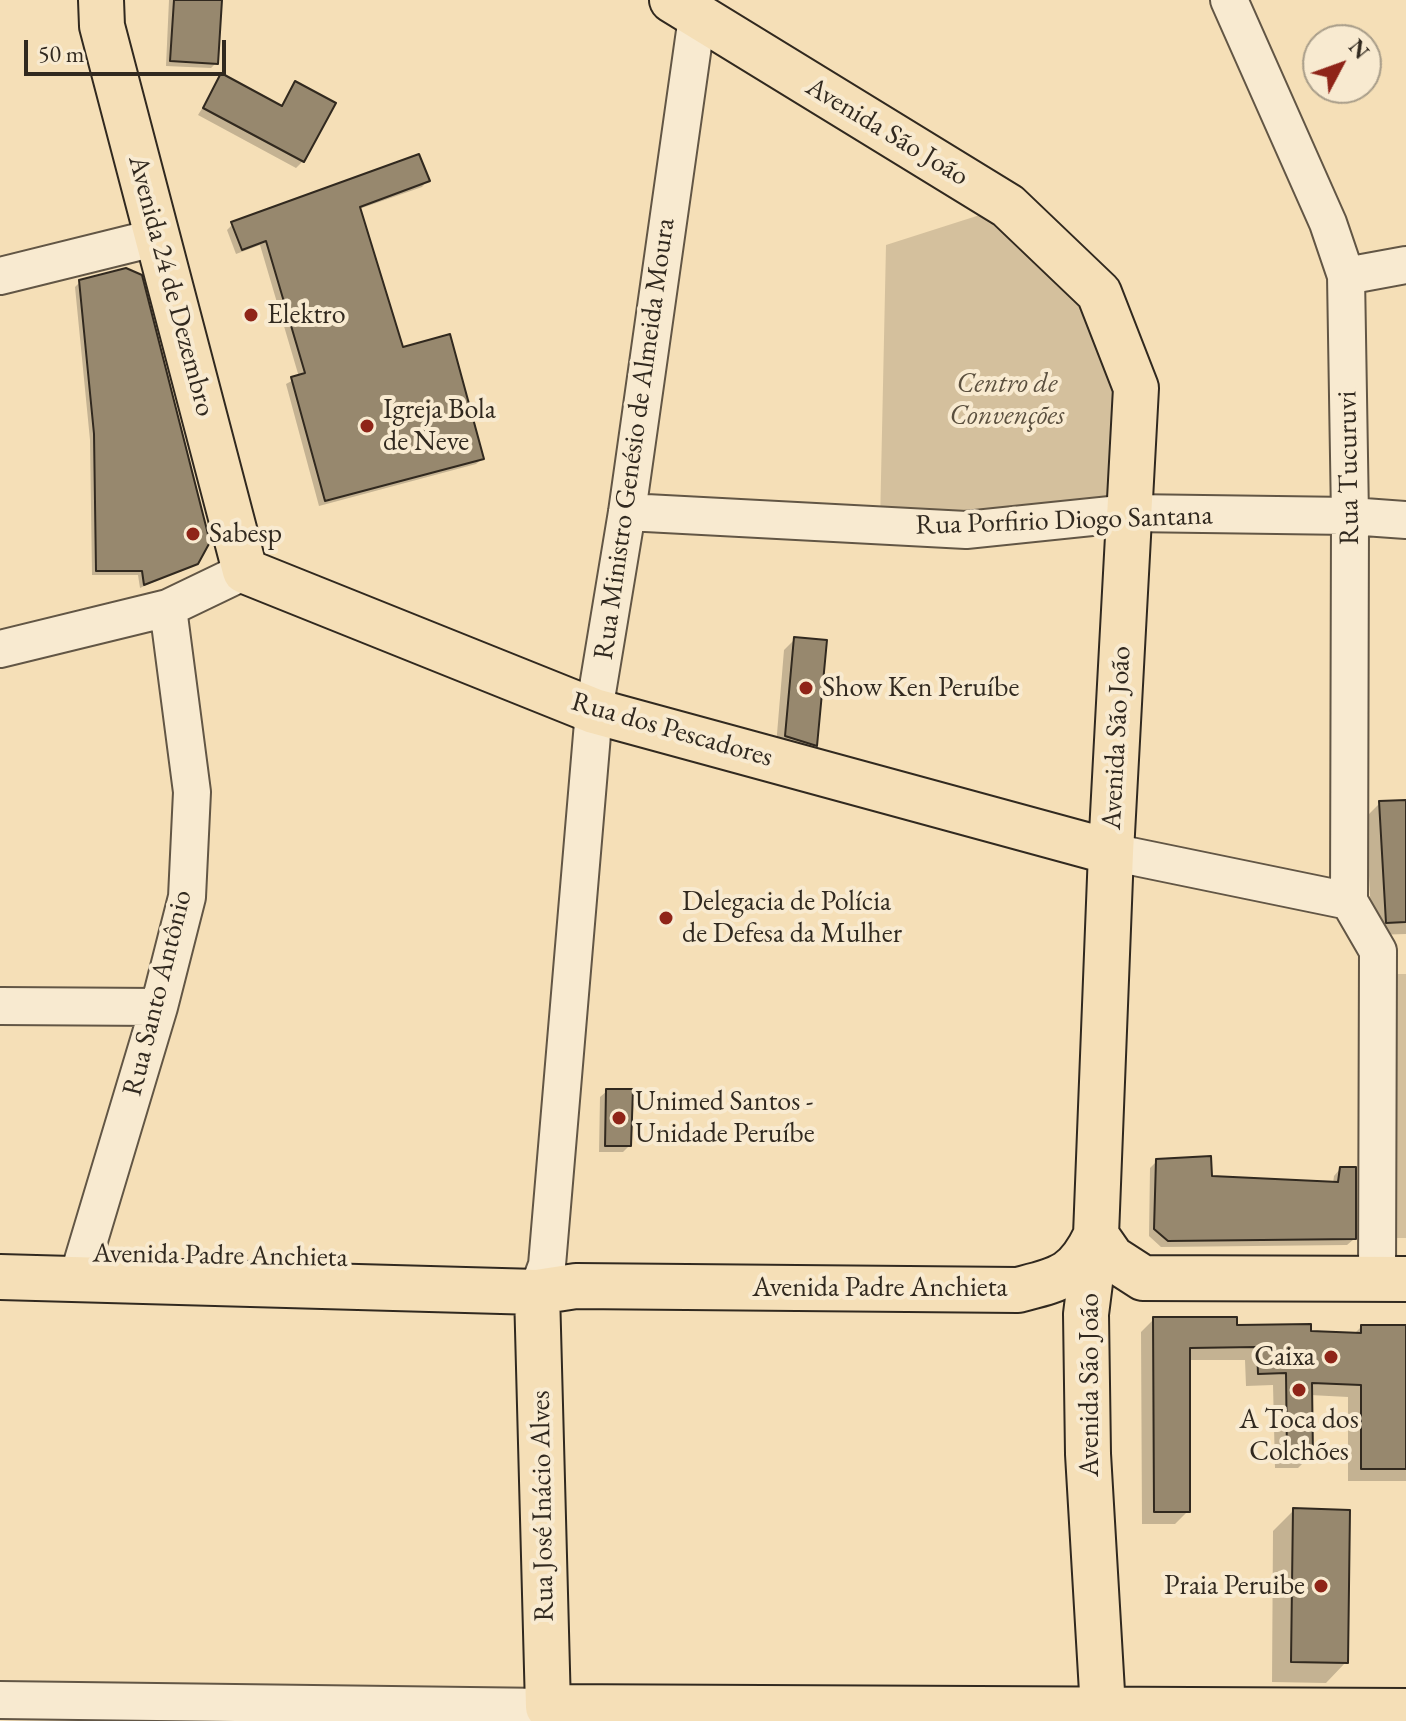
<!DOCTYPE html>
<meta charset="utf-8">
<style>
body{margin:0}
#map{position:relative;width:1406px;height:1721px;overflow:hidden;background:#f5dfb7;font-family:"EB Garamond",serif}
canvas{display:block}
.north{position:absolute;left:1302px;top:24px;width:80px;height:80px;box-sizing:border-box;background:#f8ead0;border:2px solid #a89d89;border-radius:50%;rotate:49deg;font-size:22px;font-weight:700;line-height:32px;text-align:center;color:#31291f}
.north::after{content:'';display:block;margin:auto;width:28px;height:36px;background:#8f2418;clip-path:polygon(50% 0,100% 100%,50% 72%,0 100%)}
.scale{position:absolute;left:24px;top:40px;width:202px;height:36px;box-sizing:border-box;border:4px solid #31291f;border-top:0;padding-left:10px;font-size:24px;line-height:28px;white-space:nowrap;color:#31291f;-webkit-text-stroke:6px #f8ead0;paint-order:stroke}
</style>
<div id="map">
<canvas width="1406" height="1721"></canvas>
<div class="north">N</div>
<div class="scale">50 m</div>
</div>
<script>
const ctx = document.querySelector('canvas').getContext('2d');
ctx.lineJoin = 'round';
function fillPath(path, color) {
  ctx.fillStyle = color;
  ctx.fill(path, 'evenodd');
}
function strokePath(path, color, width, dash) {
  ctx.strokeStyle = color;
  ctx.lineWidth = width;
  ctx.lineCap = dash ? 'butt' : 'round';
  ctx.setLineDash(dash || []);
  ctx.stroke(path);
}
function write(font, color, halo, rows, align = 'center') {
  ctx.font = font + ' "EB Garamond",serif';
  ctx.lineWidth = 8;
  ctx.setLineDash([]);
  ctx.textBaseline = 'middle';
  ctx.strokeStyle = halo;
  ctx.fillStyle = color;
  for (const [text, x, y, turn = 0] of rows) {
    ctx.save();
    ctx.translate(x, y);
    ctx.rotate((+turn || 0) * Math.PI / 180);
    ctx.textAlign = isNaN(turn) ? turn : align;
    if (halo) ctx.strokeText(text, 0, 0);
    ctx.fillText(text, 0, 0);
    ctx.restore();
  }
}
fillPath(new Path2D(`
 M1008,206l91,87 37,95 -6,125 -250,12 6,-280z
 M1395,974h11v264h-19z`), '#d4c09d');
fillPath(new Path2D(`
 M169,0h51l-4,63 -5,5 -45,-2z
 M222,76l58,31 16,-24 7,78 -7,7 -98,-53z
 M427,181l-5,6 -63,22 42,141 81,109 -6,5 -157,42 -33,-122 13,-7 -39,-132 -24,9 -9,-24 6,-6z
 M80,282l117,281 -57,25 -2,-13h-46l-2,-135 -15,-153z
 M795,639l20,106 -10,10 -29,-9 8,-96z
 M1406,802v132l-34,1 -6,-118 14,-14z
 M607,1091l22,55 -6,6h-24l1,-55z
 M1157,1161l53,17 123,6 1,-8 6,-7 14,70 -7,6 -186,2 -12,-11 1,-68z
 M1154,1319l200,15 7,-7h45v154h-58v-84l-38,-2 1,60 -13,13h-23l-2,-83 -27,1 -1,-26h-57v151l-13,13h-33l-1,-192z
 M1294,1510l52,152 -20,21 -54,-1 1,-151z`), '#0003');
const building = new Path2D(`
 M174,0h48l-4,64 -48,-3z
 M221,73l61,33 13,-25 41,22 -32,59 -101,-54z
 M419,154l11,27 -70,26 43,140 47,-13 34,125 -159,42 -34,-124 14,-4 -39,-132 -24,9 -11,-28z
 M126,268l16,7 68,267 -12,22 -54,21 -2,-14h-46l-2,-137 -15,-154z
 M794,637l33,3 -10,106 -32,-10z
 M1406,800v122l-20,1 -7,-122z
 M606,1089h27l-2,57h-26z
 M1211,1156l1,20 126,6 2,-15h16v72l-188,2 -14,-12 2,-70z
 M1153,1317h84v8l74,-1v7l50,2v-8h45v144h-45v-84l-49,-2 1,73h-26l-1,-83 -28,1 -1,-27 -67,1v164h-36z
 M1293,1508l57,2 -2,153 -57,-1z`);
fillPath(building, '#97886e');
strokePath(building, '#31291f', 2);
const minor = new Path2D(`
 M1229,0l99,223 18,53 4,240 -1,385 29,50
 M0,276l158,-39
 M1346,276l60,-11
 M627,512l339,18 164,-17 220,3 56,4
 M0,649l168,-41 77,-37
 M1111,852l238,49
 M0,1006l159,1
 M78,1277l81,-270 28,-110 5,-105 -24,-184
 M1377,1279l1,-328
 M537,1292l10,-27 47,-554 33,-199 70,-495
 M0,1700l548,7v14`);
const major = new Path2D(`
 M101,0l1,26 143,545 349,140 517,141
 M672,0l336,206 91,87 37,95 -25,464 -15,383 -10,79 2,140 15,255
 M1096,1235l16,23 31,20 263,1
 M0,1277l537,15 39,-6 442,4c42,-11 58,-13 78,-55
 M537,1292l11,415 858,4`);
strokePath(minor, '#625645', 40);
strokePath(major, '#31291f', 48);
strokePath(minor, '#f8ead0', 36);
strokePath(major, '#f5dfb7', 44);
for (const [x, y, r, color] of [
 [251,315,8,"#8f2418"],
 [367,426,8,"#8f2418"],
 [193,534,8,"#8f2418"],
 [806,688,8,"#8f2418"],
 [666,918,8,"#8f2418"],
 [619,1118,8,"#8f2418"],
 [1331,1357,8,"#8f2418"],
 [1299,1390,8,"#8f2418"],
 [1321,1586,8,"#8f2418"]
]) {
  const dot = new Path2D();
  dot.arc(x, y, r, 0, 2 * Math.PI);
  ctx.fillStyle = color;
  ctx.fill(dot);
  strokePath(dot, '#f8ead0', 3);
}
write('28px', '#31291f', '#f8ead0', [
 ["Avenida São João",887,132,31],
 ["Avenida 24 de Dezembro",171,286,75],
 ["Rua Ministro Genésio de Almeida Moura",635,439,-82],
 ["Rua Tucuruvi",1349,468,-91],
 ["Rua Porfirio Diogo Santana",1064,521,-2],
 ["Rua dos Pescadores",672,730,16],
 ["Avenida São João",1117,738,-87],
 ["Rua Santo Antônio",158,993,-76],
 ["Avenida Padre Anchieta",220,1256,1],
 ["Avenida Padre Anchieta",880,1288],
 ["Avenida São João",1090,1385,-90],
 ["Rua José Inácio Alves",543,1506,-91]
]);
write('28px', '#31291f', '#f8ead0', [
 ["Elektro",267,315],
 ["Igreja Bola",383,410],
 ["de Neve",383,442],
 ["Sabesp",209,534],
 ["Show Ken Peruíbe",822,688],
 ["Delegacia de Polícia",682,902],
 ["de Defesa da Mulher",682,934],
 ["Unimed Santos -",635,1102],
 ["Unidade Peruíbe",635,1134],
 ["Caixa",1315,1357,"right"],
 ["A Toca dos",1299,1420,"center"],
 ["Colchões",1299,1452,"center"],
 ["Praia Peruibe",1305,1586,"right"]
], 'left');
write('italic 28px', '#5a4f3e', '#f8ead0', [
 ["Centro de",1007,384],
 ["Convenções",1007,416]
]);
</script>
